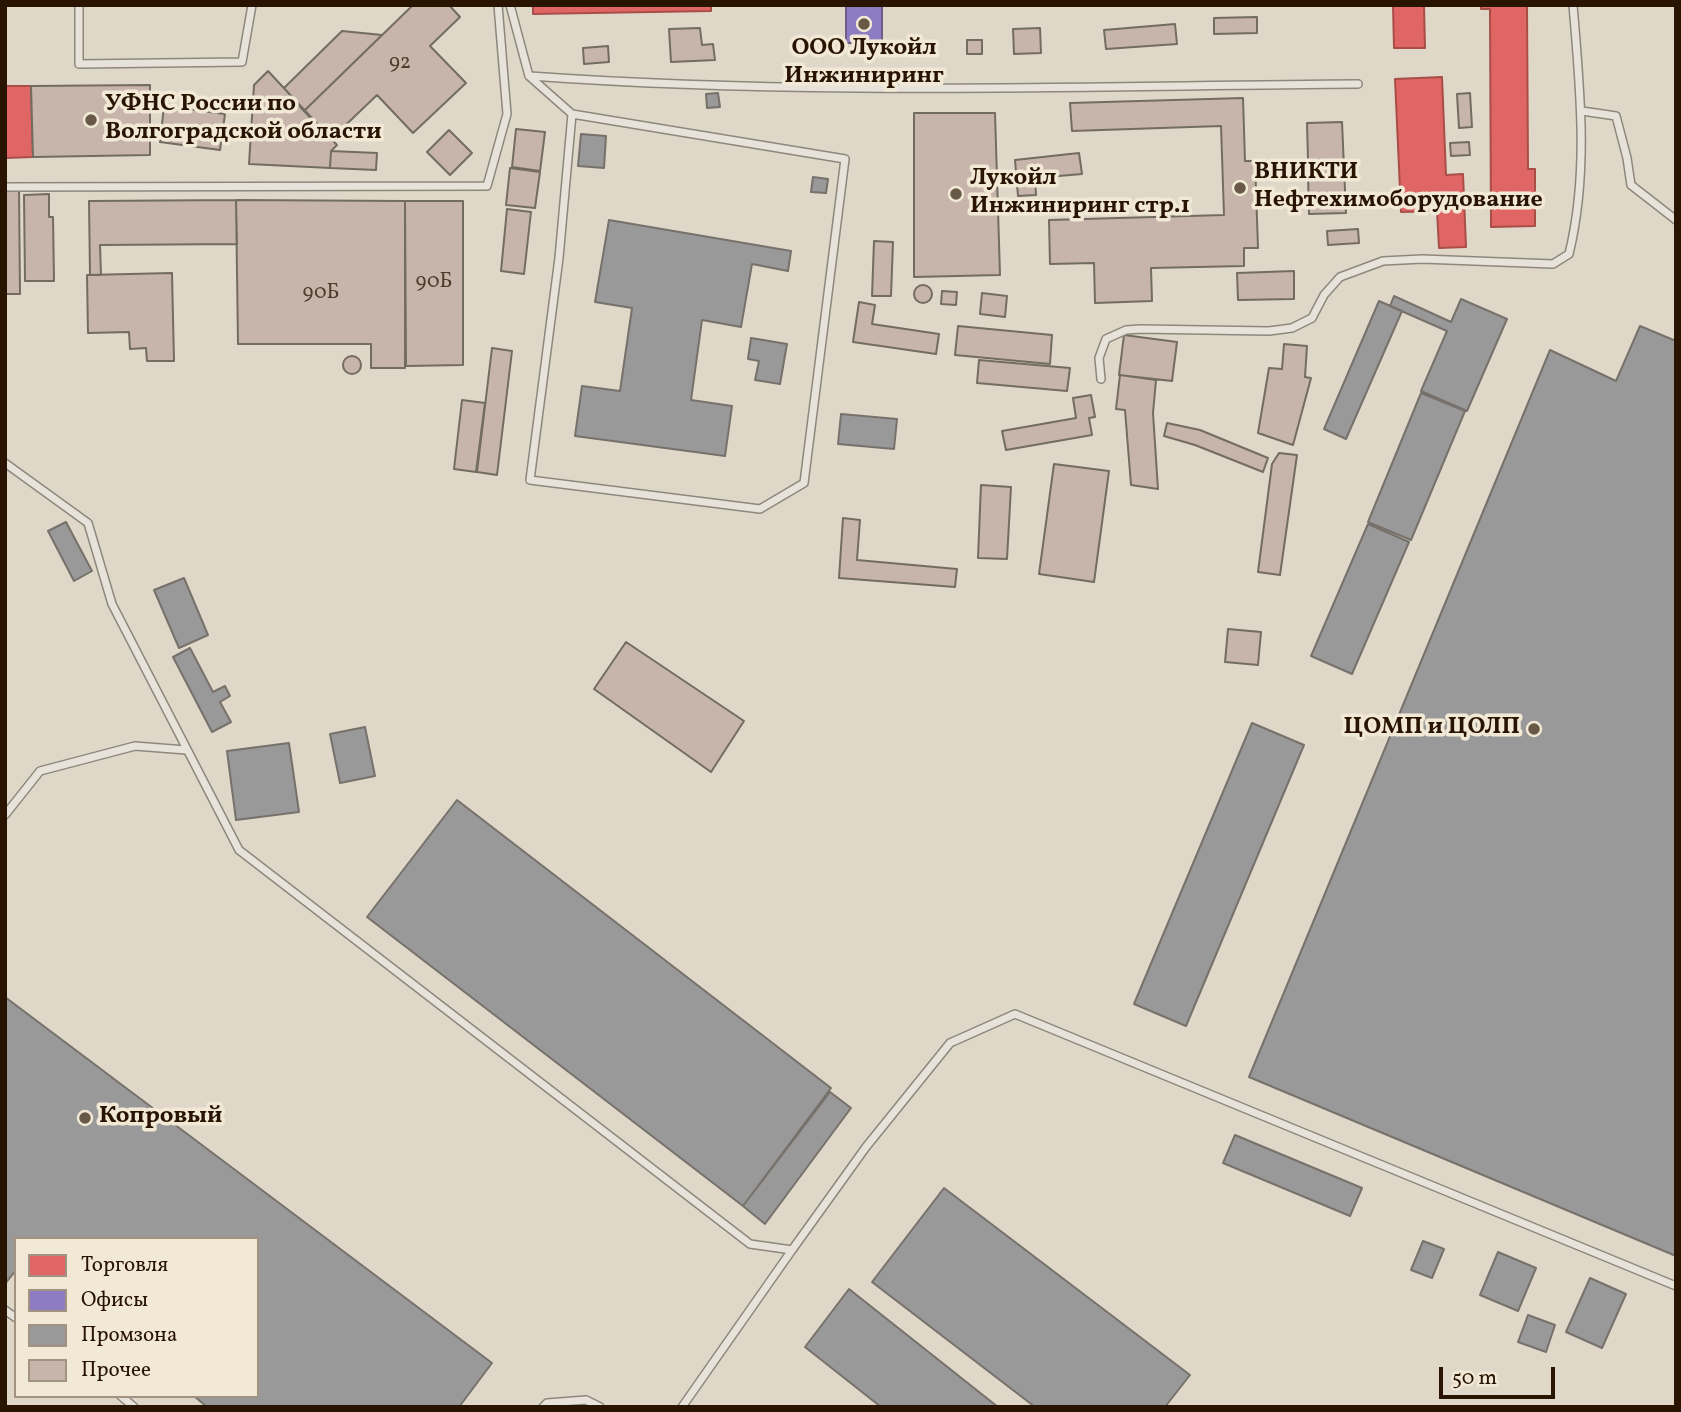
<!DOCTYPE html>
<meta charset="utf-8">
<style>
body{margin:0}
#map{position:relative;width:1681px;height:1412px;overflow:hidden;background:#dfd8c8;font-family:Vollkorn,serif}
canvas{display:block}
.frame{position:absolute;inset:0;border:7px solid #281400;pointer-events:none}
.legend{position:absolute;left:14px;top:1237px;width:245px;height:161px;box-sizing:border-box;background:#f1e8d5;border:2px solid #a19380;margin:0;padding:9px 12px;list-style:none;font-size:21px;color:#281400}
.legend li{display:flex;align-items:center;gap:14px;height:35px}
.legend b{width:35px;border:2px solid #a19380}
.scale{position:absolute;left:1439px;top:1367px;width:116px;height:32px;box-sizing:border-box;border:4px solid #281400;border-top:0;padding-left:9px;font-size:21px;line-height:24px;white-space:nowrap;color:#281400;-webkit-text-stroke:5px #f1e8d5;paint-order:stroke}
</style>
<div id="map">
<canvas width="1681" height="1412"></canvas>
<div class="frame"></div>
<ul class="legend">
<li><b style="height:19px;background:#e06666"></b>Торговля</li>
<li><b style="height:19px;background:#8e7cc3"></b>Офисы</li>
<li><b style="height:19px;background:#999"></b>Промзона</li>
<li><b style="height:19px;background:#c7b5ac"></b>Прочее</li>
</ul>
<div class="scale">50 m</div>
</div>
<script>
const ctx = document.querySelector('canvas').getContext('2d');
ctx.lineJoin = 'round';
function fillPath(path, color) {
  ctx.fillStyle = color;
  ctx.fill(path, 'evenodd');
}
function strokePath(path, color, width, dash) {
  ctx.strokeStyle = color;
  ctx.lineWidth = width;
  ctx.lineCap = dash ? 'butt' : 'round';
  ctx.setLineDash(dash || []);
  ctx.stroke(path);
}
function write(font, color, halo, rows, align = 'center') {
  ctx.font = font + ' Vollkorn,serif';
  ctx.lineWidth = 7;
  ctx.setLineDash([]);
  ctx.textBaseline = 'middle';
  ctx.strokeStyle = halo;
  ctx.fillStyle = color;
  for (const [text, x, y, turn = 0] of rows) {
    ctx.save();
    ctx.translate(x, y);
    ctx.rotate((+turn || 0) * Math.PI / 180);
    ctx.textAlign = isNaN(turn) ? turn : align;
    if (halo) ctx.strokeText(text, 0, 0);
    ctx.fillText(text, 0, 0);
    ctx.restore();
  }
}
const shops = new Path2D(`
 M533,5h178v6l-178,3z
 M1393,5h31l1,43h-31z
 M1481,5h46l1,164h7v57l-44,1 -1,-218h-9z
 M1442,77l4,98 17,-1 3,73 -27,1 -2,-37 -36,1 -6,-133z
 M5,86h26l2,71 -28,1z`);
fillPath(shops, '#e06666');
strokePath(shops, '#a94d47', 2);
const offices = new Path2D(`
 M846,5h36v38h-36z`);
fillPath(offices, '#8e7cc3');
strokePath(offices, '#6f5d88', 2);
const industry = new Path2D(`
 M718,93l2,14 -13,1 -1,-14z
 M581,134l25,2 -2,32 -26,-2z
 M813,177l15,2 -2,14 -15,-1z
 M609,220l182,31 -3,20 -36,-7 -11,63 -39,-7 -11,80 41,6 -7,50 -150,-20 7,-50 38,5 12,-83 -37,-6z
 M1394,296l57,26 10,-23 46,20 -40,92 -46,-20 26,-60 -57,-25z
 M1379,301l23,10 -56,128 -22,-10z
 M1640,326l36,15v915l-427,-179 301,-727 66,31z
 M751,338l36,6 -7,40 -25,-4 4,-19 -11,-2z
 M1421,393l44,18 -54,129 -43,-18z
 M841,414l56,5 -3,30 -56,-5z
 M66,522l26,49 -18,10 -26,-50z
 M1368,524l41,18 -57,132 -41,-18z
 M184,578l24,57 -29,13 -25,-58z
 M190,648l23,44 12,-6 5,10 -10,6 11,20 -19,10 -39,-75z
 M1252,723l52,22 -118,281 -52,-22z
 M365,727l10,49 -35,7 -10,-49z
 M289,743l10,69 -63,8 -9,-69z
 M457,800l374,288 -88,118 -376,-289z
 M5,997l487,366 -33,44h-252l-13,-11h63v-157h-241v31l-11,14z
 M830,1092l21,16 -86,116 -22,-18z
 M1235,1135l127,53 -12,28 -127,-53z
 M944,1188l246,187 -25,32h-130l-163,-125z
 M1423,1241l21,8 -12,29 -21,-8z
 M1498,1252l38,16 -18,43 -38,-16z
 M1590,1278l36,16 -24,54 -36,-16z
 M849,1289l149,118h-117l-76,-60z
 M1528,1315l27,10 -9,27 -28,-10z`);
fillPath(industry, '#999');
strokePath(industry, '#77716b', 2);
const building = new Path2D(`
 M413,5h36l11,12 -30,29 36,37 -53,50 -36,-38 -46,44 -27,-28z
 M1257,17v16l-43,1v-16z
 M1175,24l2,20 -71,5 -2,-19z
 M700,28l2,17 11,-1 2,16 -44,2 -2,-33z
 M1040,28l1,25 -27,1 -1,-25z
 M342,31l40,4 -78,76 -20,-23z
 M967,40h15v14h-15z
 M608,46l1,16 -25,2 -1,-16z
 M268,71l69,74 -6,6 -1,17 -81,-4 5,-79z
 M150,85v70l-117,2 -2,-71z
 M1470,93l2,34 -13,1 -2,-34z
 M1243,98l2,63h10l3,87h-14v18l-93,2 1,33 -57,2 -1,-40 -44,1 -1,-44 175,-5 -3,-89 -149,5 -2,-28z
 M164,106l61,8 -5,36 -60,-8z
 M914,113h81l5,162 -86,2z
 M1342,122l4,91 -37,1 -1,-38h-8v-15l8,-1 -1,-37z
 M516,129l29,3 -5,39 -28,-4z
 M449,130l23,23 -22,22 -23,-23z
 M1469,142l1,13 -19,1 -1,-13z
 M331,151l46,2 -1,17 -46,-2z
 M1079,153l3,21 -47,4 1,17 -18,1 -3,-36z
 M510,168l30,4 -5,36 -29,-3z
 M5,189h14l1,105h-15z
 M49,194v23h4l1,64h-29l-1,-86z
 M236,200l169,1v167h-34v-24h-133z
 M236,200l1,44 -137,1 1,30h-11l-1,-74z
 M405,201h58v164l-57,1z
 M507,209l24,3 -7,62 -23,-3z
 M1358,229l1,14 -31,2 -1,-14z
 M874,241l19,1 -2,54h-19z
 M1294,271v28l-56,1 -1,-27z
 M172,273l2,88h-27l-1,-13 -16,1 -1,-17 -41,1 -1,-58z
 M914 294a9 9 0 1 1 18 0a9 9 0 1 1-18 0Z
 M942,291l15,1 -1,13 -15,-1z
 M982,293l25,3 -2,21 -25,-3z
 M859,302l16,3 -3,19 67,10 -3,20 -83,-12z
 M958,326l94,9 -2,29 -95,-9z
 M1124,335l53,7 -5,39 -53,-6z
 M1284,344l23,2 -2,31 6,1 -18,67 -35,-12 11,-65 13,1z
 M492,348l20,3 -15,124 -20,-3z
 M343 365a9 9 0 1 1 18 0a9 9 0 1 1-18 0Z
 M979,360l91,8 -3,23 -90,-8z
 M1120,375l36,5 -3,33 5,76 -27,-4 -6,-75 -9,-1z
 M1091,395l4,22 -6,1 3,17 -86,15 -4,-19 74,-13 -3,-20z
 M462,400l23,3 -9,69 -22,-3z
 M1167,423l33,7 68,28 -5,14 -68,-27 -31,-9z
 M1279,453l18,2 -17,120 -22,-3 14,-108z
 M1054,464l55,7 -15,111 -55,-8z
 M981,485l30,2 -4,72 -29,-1z
 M843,518l17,2 -3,40 100,9 -2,18 -116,-9z
 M1228,629l33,3 -3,33 -33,-3z
 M626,642l118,79 -33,51 -117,-83z`);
fillPath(building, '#c7b5ac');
strokePath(building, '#736c61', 2);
const lane = new Path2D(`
 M79,5v59l163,-2 10,-57
 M510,5l19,71 43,38 -13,144 -29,222 230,29 44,-26 41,-324 -273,-45
 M530,76c276,20 553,10 828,8
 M1582,111l34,5 11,42 4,27 45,35
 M5,187l482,-1 20,-72 -9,-109
 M1101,379l-2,-21 7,-19 20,-9 14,-1 129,2 23,-3 20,-10 12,-23 16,-18 43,-16 39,-2 131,5 16,-10c20,-82 11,-165 4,-249
 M5,463l83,60 24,81 127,246 511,394 42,6 74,-103 84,-104 65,-29 661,272
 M5,815l35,-44 95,-25 51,4
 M5,1310l11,8
 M121,1396l13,11
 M543,1407l4,-4 39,-3 14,7
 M682,1407l110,-157`);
strokePath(lane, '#8e877c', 10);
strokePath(lane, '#e7e3db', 7);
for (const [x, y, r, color] of [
 [864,24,7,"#685946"],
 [91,120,7,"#685946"],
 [1240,188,7,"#685946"],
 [956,194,7,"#685946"],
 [1534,729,7,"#685946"],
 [85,1118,7,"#685946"]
]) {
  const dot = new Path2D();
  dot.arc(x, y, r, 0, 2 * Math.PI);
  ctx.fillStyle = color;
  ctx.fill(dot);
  strokePath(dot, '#f1e8d5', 2.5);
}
write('21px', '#503c2b', null, [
 ["92",400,64],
 ["90Б",434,283],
 ["90Б",321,294]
]);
write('bold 24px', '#281400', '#f1e8d5', [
 ["ООО Лукойл",864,50,"center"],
 ["Инжиниринг",864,78,"center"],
 ["УФНС России по",105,106],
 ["Волгоградской области",105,134],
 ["ВНИКТИ",1254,174],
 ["Нефтехимоборудование",1254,202],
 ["Лукойл",970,180],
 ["Инжиниринг стр.1",970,208],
 ["ЦОМП и ЦОЛП",1520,729,"right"],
 ["Копровый",99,1118]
], 'left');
</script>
